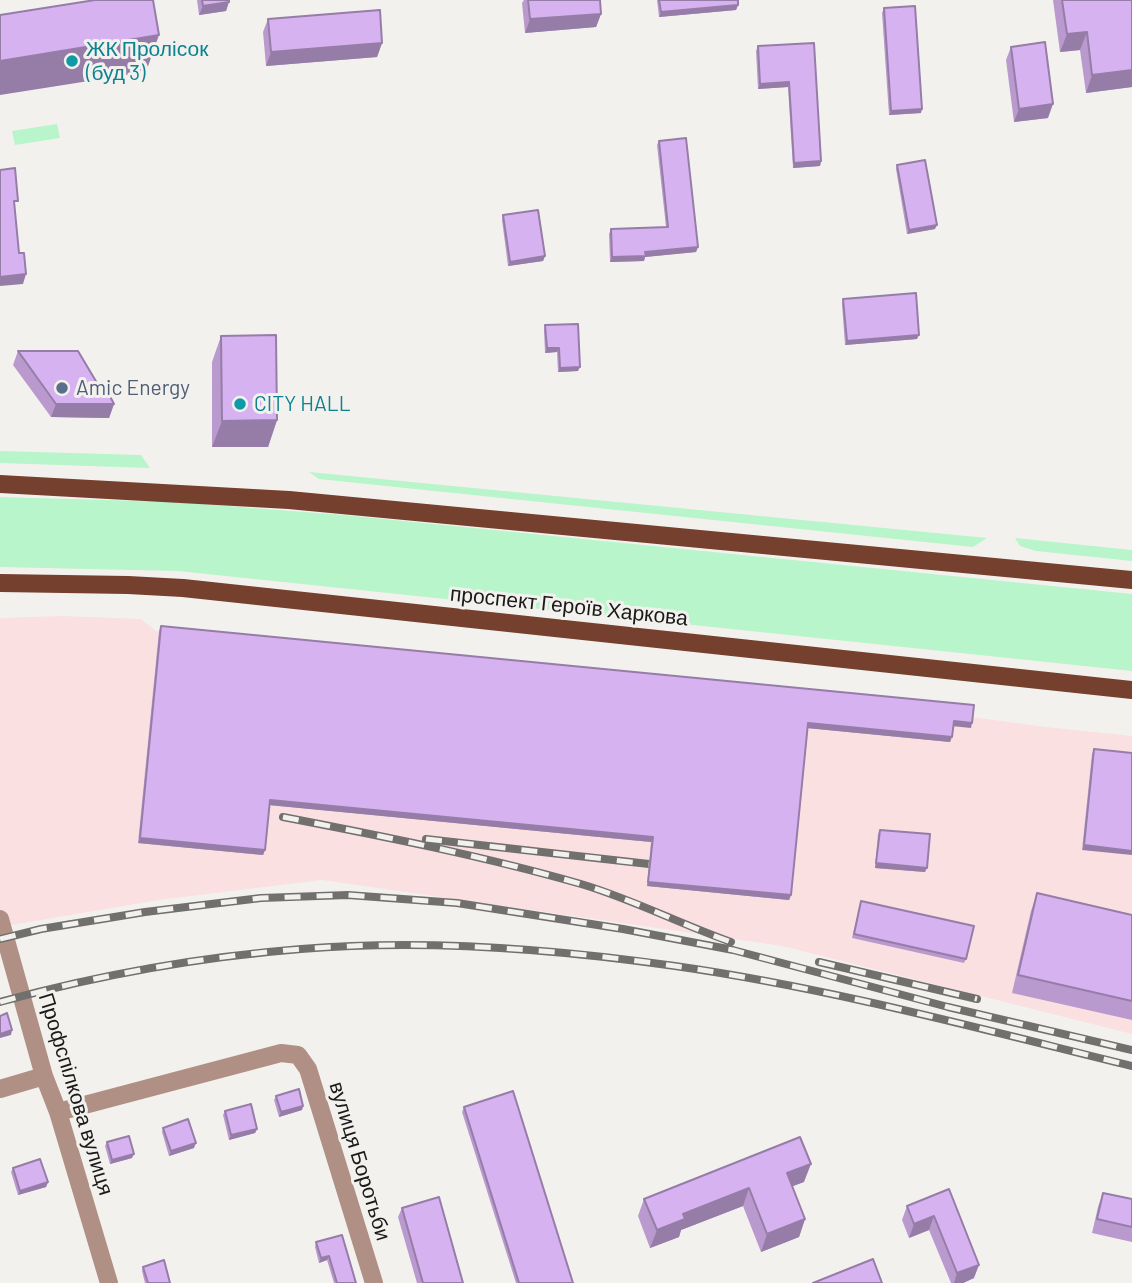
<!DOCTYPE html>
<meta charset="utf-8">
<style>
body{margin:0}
canvas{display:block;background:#f3f1ee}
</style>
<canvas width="1132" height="1283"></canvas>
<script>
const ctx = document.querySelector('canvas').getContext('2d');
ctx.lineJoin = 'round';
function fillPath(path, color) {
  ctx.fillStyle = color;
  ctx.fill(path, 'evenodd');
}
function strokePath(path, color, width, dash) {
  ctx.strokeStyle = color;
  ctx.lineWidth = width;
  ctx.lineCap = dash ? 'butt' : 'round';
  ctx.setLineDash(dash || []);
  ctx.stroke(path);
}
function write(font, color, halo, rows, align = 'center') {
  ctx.font = font + ' Barlow,sans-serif';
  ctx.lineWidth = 6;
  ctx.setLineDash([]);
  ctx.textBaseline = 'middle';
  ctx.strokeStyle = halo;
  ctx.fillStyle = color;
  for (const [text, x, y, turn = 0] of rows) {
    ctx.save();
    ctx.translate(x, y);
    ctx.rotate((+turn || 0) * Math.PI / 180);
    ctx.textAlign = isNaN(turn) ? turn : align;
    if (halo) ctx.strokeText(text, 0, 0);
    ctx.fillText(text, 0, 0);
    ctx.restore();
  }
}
fillPath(new Path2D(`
 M62,616l79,3 15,12 607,58 283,38 86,9v298l-350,-88 -460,-66 -163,20 -159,27v-309z`), '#fbe0e1');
fillPath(new Path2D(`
 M57,124l3,14 -45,7 -3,-14z
 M0,451l141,4 9,13 -150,-5z
 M309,472l678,66 -14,9 -654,-68z
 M0,497l175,5 169,13 788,79v77l-954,-100 -178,-4z
 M1015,538l117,12v11l-96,-10 -16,-5z`), '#b8f5ca');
strokePath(new Path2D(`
 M0,919l44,157 14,36 51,171
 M0,1089l44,-13
 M58,1112l223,-59 17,2 10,14 66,214`), '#b09085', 18);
strokePath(new Path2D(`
 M0,484l289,16 843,80
 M0,583l128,2 55,3 949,102`), '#75402e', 18);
const rail = new Path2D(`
 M283,817c99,19 200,39 298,67 51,15 99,40 150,58
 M426,839l223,25
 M0,939l41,-10 104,-17 116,-14 87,-3 109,8 166,26 110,21 215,57 184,43
 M819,962l158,37
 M0,1002c98,-27 200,-45 301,-53 120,-10 255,0 374,17 155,22 306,63 457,100`);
strokePath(rail, '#71706e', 8);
strokePath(rail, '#f3f1ee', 5, [16]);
fillPath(new Path2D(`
 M197,0h32l-3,11 -27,4z
 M524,0h76l1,14 -5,13 -71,6 -3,-30z
 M657,0h81v5l-2,5 -77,7z
 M1053,0h79v87l-46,6 -6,-43 -20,2z
 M884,8l37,105 -32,2 -7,-102z
 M268,19l114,24 -5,14 -111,9 -3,-34z
 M814,43l7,118 -1,5 -27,2 -5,-81 -30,2 -2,-38 2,-5z
 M1011,47l37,71 -34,4 -8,-62z
 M659,141l39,106 -2,5 -51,5 -1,4 -34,1 -1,-28 2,-5 55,-2 -9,-82z
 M897,165l38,64 -28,5 -11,-65z
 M503,215l42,41 -2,5 -35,5 -6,-46z
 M843,299l74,40 -72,6 -3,-41z
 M545,325l33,46 -20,1 -1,-20 -12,1 -1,-23z
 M221,336l56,84 -9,27h-56v-85z
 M18,351l79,32 17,21 -5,14 -58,-1 -38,-52z
 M161,626l810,102 -18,-2 -3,16 -142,-14 -17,167 -2,5 -142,-14 4,-44 -381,-37 -5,45 -2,5 -125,-12 21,-212z
 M1094,749l38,4 -50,97 10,-96z
 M880,830l45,42 -50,-4 3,-34z
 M1037,893l95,22v105l-120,-27 19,-82z
 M861,901l105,58 -2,4 -112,-25z
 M276,1096l27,10 -1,4 -23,7 -5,-17z
 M464,1107l109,176h-57l-54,-171z
 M225,1111l32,18 -2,4 -26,7 -6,-25z
 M163,1128l31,20 -25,8 -7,-24z
 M107,1142l25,16 -22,6 -5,-18z
 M13,1168l35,14 -2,5 -28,8 -7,-23z
 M804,1182l-12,4 13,33 -6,18 -38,15 -18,-46 -62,24 -2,7 -29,11 -12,-32 6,-17z
 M949,1189l25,89 -11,5h-12l-22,-53 -20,8 -7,-18 5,-14z
 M1103,1193l29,6v43l-40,-9 6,-26z
 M402,1208l61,75h-46l-19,-66z
 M316,1242l40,41h-22l-7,-23 -8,3 -4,-16z
 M143,1267l27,16h-25l-3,-12z`), '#b999ce');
fillPath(new Path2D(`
 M229,2l-3,9 -27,4 4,-9z
 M738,5l-2,5 -77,7 2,-5z
 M601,14l-5,13 -71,6 5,-14z
 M1087,32l-7,18 -20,2 7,-18z
 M159,35l-13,37 -146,23v-34z
 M382,43l-5,14 -111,9 5,-14z
 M1132,70v17l-46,6 6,-18z
 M789,82l-1,5 -30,2 2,-5z
 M1053,104l-5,14 -34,4 5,-13z
 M922,109l-1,4 -32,2 2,-4z
 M821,161l-1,5 -27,2 1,-5z
 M937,225l-2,4 -28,5 2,-4z
 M698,247l-2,5 -51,5 -1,4 -34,1 2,-5 33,-5z
 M545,256l-2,5 -35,5 2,-4z
 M26,274l-3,10 -23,2v-9z
 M919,335l-2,4 -72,6 2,-4z
 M547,348h12l-2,4 -12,1z
 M580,367l-2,4 -20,1 2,-4z
 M56,404h58l-5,14 -58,-1z
 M277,420l-9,27h-56l10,-26z
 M954,721l18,2 -1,5 -19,-2z
 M808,723l144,14 -2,5 -144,-14z
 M270,800l383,37 -2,5 -383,-37z
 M140,838l125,12 -2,5 -125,-12z
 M1084,845l48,6v4l-50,-5z
 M876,863l51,5 -2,4 -50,-4z
 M648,882l143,13 -2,5 -142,-14z
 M12,1030l-1,5 -11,3v-4z
 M303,1106l-1,4 -23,7 2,-5z
 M257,1129l-2,4 -26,7 2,-5z
 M196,1143l-2,5 -25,8 2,-5z
 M134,1154l-2,4 -22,6 2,-4z
 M811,1164l-7,18 -24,9 7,-18z
 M48,1182l-2,5 -28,8 2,-4z
 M749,1188l-6,18 -62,24 -2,7 -29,11 7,-18 26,-16z
 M934,1216l-5,14 -20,8 5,-14z
 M805,1219l-6,18 -38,15 6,-18z
 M329,1256l-2,4 -8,3 2,-5z
 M979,1265l-5,13 -11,5h-9l3,-10z`), '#967da8');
const building = new Path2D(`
 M95,0h58l6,35 -159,26v-46z
 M202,0h27v2l-26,4z
 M528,0h72l1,14 -71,5z
 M659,0h79v5l-77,7z
 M1062,0h70v70l-40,5 -5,-43 -20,2z
 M915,6l7,103 -31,2 -7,-103z
 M380,10l2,33 -111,9 -3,-33z
 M1045,42l8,62 -34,5 -8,-62z
 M814,43l7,118 -27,2 -5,-81 -29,2 -2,-38z
 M686,138l12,109 -53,5 1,4 -34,1 -1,-28 57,-2 -9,-86z
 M925,160l12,65 -28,5 -12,-65z
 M15,168l3,33h-4l5,52h5l2,21 -26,3v-107z
 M538,210l7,46 -35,6 -7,-47z
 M916,293l3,42 -72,6 -4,-42z
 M578,324l2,43 -20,1 -1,-20h-12l-2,-23z
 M276,335l1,85 -55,1 -1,-85z
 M18,351h60l19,32h6l11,21h-58z
 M161,626l813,79 -2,18 -18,-2 -2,16 -144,-14 -17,172 -143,-13 5,-45 -383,-37 -5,50 -125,-12z
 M1094,749l38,4v98l-48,-6z
 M880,830l50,4 -3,34 -51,-5z
 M1037,893l95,22v86l-114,-26z
 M861,901l113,25 -8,33 -112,-25z
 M7,1013l5,17 -12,4v-18z
 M299,1089l4,17 -22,6 -5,-16z
 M513,1091l60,192h-54l-55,-176z
 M251,1104l6,25 -26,6 -6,-24z
 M188,1119l8,24 -25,8 -8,-23z
 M129,1136l5,18 -22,6 -5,-18z
 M800,1137l11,27 -24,9 18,46 -38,15 -18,-46 -66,26 2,5 -28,11 -13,-31z
 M40,1159l8,23 -28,9 -7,-23z
 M949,1189l30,76 -22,8 -23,-57 -20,8 -7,-18z
 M1103,1193l29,6v28l-35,-8z
 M439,1197l24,86h-40l-21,-75z
 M342,1235l14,48h-19l-8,-27 -8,2 -5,-16z
 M873,1259l9,24h-69z
 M164,1260l6,23h-22l-5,-16z`);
fillPath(building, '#d7b2f0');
strokePath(building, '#967da8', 2);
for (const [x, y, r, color] of [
 [72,61,7,"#0f9aa8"],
 [62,388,7,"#5c6f8a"],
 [240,404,7,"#0f9aa8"]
]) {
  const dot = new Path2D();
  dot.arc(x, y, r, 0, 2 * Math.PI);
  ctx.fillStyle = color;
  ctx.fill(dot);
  strokePath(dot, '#f3f1ee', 2.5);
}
write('21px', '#0d838f', '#f3f1ee', [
 ["ЖК Пролісок",86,49],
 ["(буд 3)",86,73],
 ["CITY HALL",254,404]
], 'left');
write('21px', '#4e5e75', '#f3f1ee', [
 ["Amic Energy",76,388]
], 'left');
write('21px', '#1a1a19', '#f3f1ee', [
 ["проспект Героїв Харкова",569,606,6],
 ["Профспілкова вулиця",76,1094,73],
 ["вулиця Боротьби",360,1161,73]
]);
</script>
